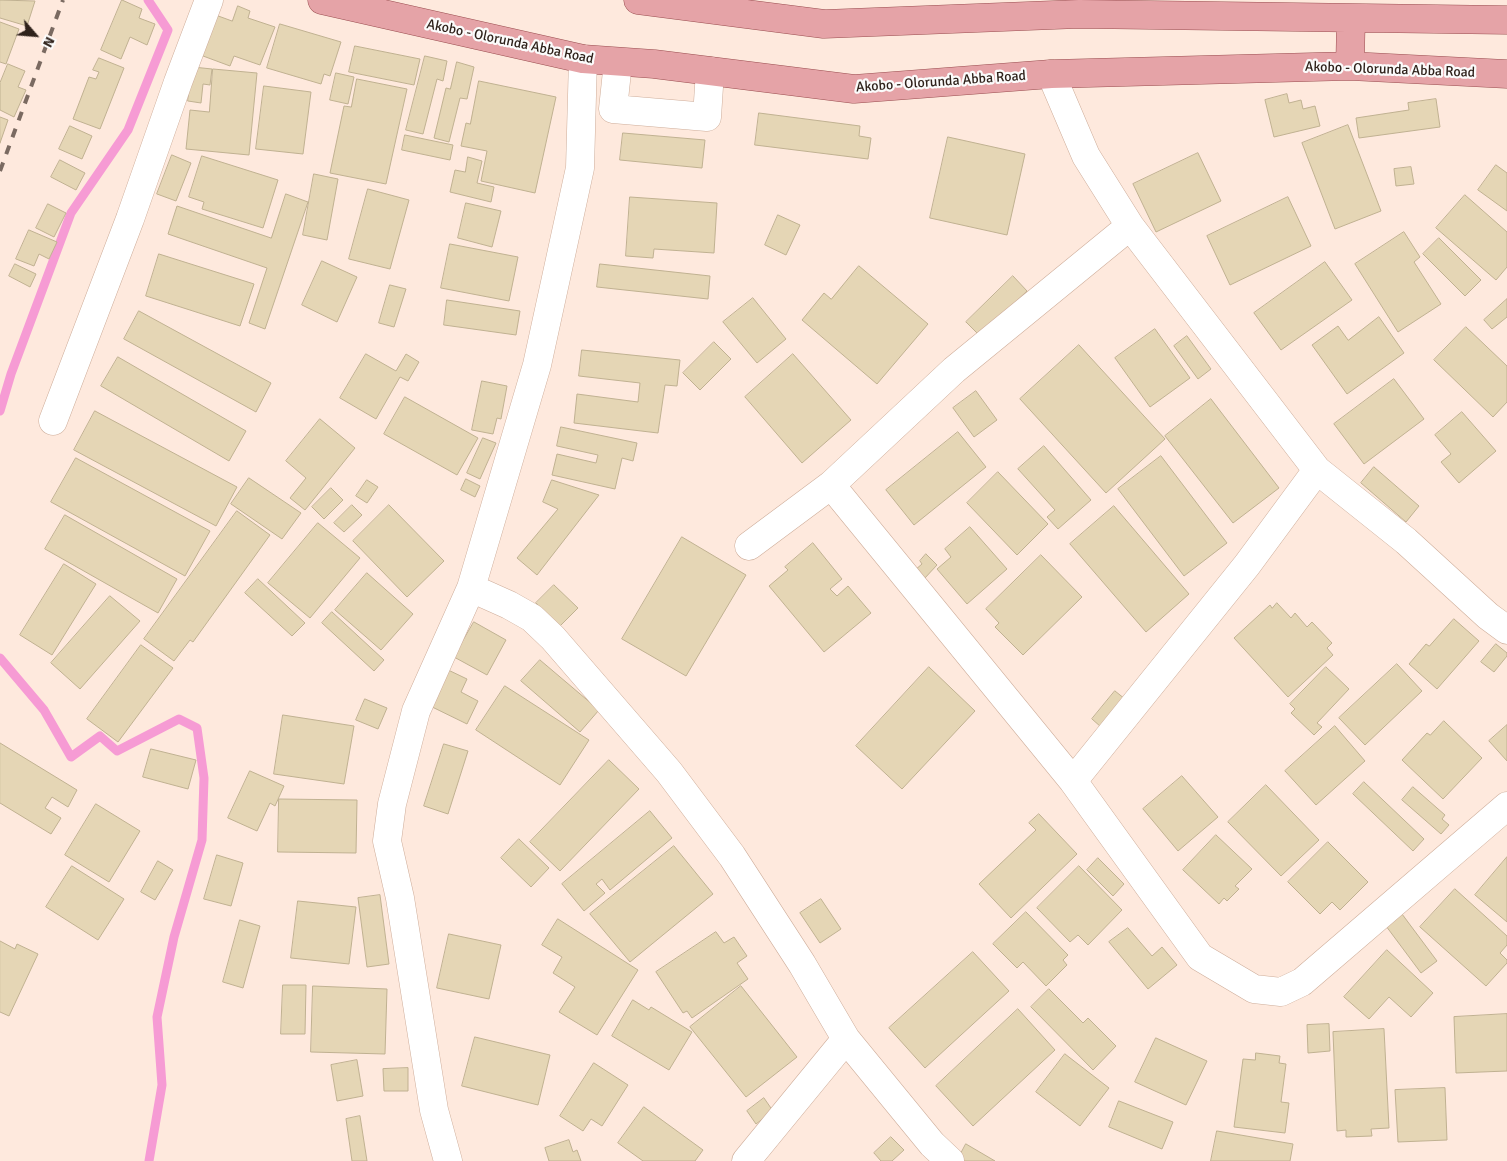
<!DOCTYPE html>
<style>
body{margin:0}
#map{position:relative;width:1507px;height:1161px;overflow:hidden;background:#fee9dd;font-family:Signika,sans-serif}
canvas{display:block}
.north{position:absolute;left:10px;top:10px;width:50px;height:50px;-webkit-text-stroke:4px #fbfbfb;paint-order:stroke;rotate:117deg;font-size:14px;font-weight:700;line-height:20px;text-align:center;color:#2f221b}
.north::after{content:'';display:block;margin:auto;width:18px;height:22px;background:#2f221b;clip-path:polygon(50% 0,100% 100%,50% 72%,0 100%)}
</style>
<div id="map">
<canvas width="1507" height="1161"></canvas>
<div class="north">N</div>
</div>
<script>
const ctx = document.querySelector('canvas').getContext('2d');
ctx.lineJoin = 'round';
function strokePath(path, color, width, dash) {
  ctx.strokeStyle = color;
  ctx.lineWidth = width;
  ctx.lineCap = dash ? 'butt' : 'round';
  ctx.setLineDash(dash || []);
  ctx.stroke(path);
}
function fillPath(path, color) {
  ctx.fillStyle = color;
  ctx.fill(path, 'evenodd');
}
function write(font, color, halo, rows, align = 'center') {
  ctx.font = font + ' Signika,sans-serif';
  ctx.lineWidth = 4.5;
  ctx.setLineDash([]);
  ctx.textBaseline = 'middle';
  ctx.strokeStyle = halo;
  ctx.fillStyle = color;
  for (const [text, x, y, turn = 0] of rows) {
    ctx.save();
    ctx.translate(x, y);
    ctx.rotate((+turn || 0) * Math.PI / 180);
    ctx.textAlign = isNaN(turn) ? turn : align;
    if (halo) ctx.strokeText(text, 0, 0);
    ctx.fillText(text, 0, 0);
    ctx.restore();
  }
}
strokePath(new Path2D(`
 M0,411l11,-37 60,-161 57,-83 40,-100 -20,-30
 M0,658l44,52 27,47 29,-21 17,15 62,-32 18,9 7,50 -2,62 -28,97 -17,80 5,68 -13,76`), '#f69bd4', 9);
const building = new Path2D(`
 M0,0l35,1 -8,25 -27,-8z
 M122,0l20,9 -3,9 16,6 -8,21 -17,-8 -9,22 -20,-9z
 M238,6l12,5 -2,7 27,9 -15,38 -26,-9 -4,10 -35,-13 15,-40 22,8z
 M0,22l19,7 -13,35 -6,-2z
 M280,24l61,18 -11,34 -6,-2 -3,10 -54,-16z
 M355,46l65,13 -6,26 -65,-13z
 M425,56l22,5 -4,20 -6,-2 -14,55 -17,-4z
 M99,58l25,10 -24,61 -27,-10 16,-42 7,2 3,-7 -6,-2z
 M457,62l17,5 -7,32 -7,-1 -11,44 -15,-4 12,-50 4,1z
 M8,64l17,7 -7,16 8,3 -12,27 -14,-7v-27z
 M193,67l19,2 -2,16 -7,-1 -2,19 -13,-2z
 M213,69l44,4 -8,82 -63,-6 4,-39 19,2z
 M336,73l18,4 -6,27 -18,-4z
 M357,79l50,10 -21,95 -56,-11 14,-67 7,1z
 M479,81l77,16 -21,96 -54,-12 6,-30 -26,-5 5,-23 4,1z
 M264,86l47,6 -8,62 -47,-5z
 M1287,94l2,9 12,-3 2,9 12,-3 5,20 -46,11 -9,-37z
 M1436,99l4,28 -81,11 -3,-20 53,-8 -1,-7z
 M759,113l101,13 -1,10 12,2 -3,21 -113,-14z
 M0,117l8,3 -8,23z
 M1348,125l33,86 -46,18 -33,-86z
 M70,126l22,10 -10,23 -23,-10z
 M623,133l82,7 -3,28 -82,-8z
 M405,135l48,10 -3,15 -48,-10z
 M948,137l77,17 -18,81 -77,-17z
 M1198,153l23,48 -65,31 -23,-48z
 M172,155l19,8 -15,38 -19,-7z
 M202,156l76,24 -15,48 -61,-19 2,-7 -15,-5z
 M468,157l14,4 -5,22 17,4 -3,15 -41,-10 5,-22 10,2z
 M60,160l25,13 -9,17 -25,-13z
 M1496,165l11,8v38l-29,-21z
 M1411,167l3,17 -18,2 -2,-17z
 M314,174l24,5 -11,61 -24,-5z
 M368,189l41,11 -19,69 -41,-10z
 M286,194l22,8 -43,127 -16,-6 18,-55 -99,-34 9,-28 94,32z
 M1465,195l42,37v35l-11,13 -60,-52z
 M630,197l87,6 -3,50 -60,-4 -1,9 -27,-2z
 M1288,197l23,49 -81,39 -23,-49z
 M466,203l35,8 -9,36 -34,-9z
 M48,204l18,9 -12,24 -18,-9z
 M778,215l22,10 -14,30 -21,-10z
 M29,230l28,12 -8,17 -10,-5 -5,12 -18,-7z
 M1404,232l16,25 -6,5 27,42 -43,28 -43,-68z
 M1439,238l42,42 -16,16 -42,-42z
 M450,244l68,13 -9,44 -68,-13z
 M159,254l95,30 -14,42 -94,-30z
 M322,261l35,16 -20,45 -35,-17z
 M1325,262l27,38 -71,50 -27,-37z
 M15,264l21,10 -6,13 -21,-11z
 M600,264l110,12 -2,23 -111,-12z
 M859,266l69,58 -51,60 -75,-64 22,-27 7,6z
 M1013,276l14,15 -47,45 -14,-14z
 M390,285l16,4 -12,38 -15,-4z
 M753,298l33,41 -29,24 -34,-41z
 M1507,299v18l-15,12 -8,-9z
 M447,300l73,11 -4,24 -72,-10z
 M139,311l132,72 -15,29 -132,-73z
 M1379,317l25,36 -57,41 -35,-49 26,-19 10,14z
 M1466,327l41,39v36l-14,15 -59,-57z
 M1155,329l35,49 -40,29 -35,-49z
 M1187,336l24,33 -13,10 -24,-33z
 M714,342l17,17 -31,31 -17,-17z
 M1079,345l86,94 -59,54 -86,-94z
 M582,350l98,10 -3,26 -12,-1 -7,48 -84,-10 3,-29 61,8 2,-19 -61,-7z
 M366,354l30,17 10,-17 13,8 -11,19 -8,-4 -24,42 -36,-21z
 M793,354l58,66 -49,43 -57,-66z
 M118,357l128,74 -17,30 -128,-75z
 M1394,379l30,40 -60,45 -30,-40z
 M482,381l25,5 -6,33 -4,-1 -4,16 -21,-4z
 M976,391l21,29 -23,17 -21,-29z
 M405,397l73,41 -21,37 -73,-41z
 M1211,399l68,89 -46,35 -68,-87z
 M95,411l142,76 -21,39 -142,-76z
 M1462,412l34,39 -37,32 -18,-21 10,-8 -16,-19z
 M320,419l35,29 -50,62 -15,-12 16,-20 -20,-17z
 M561,427l76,16 -4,18 -11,-3 -7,31 -63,-14 5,-21 39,9 2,-8 -41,-9z
 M958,432l28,35 -72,58 -28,-35z
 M483,438l13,5 -16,36 -13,-6z
 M1044,446l47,54 -33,29 -11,-12 8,-7 -37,-41z
 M1161,456l66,87 -43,33 -66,-87z
 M76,458l134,73 -25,45 -134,-74z
 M1374,467l45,39 -13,16 -45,-39z
 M998,472l50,52 -31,31 -50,-52z
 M249,478l52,35 -19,26 -51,-35z
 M466,479l14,7 -5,11 -14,-7z
 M367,480l11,7 -11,16 -11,-7z
 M552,480l47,15 -62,80 -20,-17 41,-49 -15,-7z
 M331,488l12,12 -19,19 -12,-12z
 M352,505l10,10 -18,17 -10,-9z
 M389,505l55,56 -37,36 -54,-56z
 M1114,506l75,88 -43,38 -76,-88z
 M237,511l33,24 -77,107 -3,-2 -16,21 -30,-22z
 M65,515l112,64 -19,34 -113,-64z
 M318,523l42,35 -50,60 -42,-35z
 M970,527l37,42 -40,35 -30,-35 14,-12 -6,-8z
 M682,537l64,38 -60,101 -64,-37z
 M813,543l29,36 -12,10 7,7 11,-10 23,27 -47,39 -55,-66 19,-16 -3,-3z
 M926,554l11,11 -13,14 -9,-9 7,-6 -2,-3z
 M1041,555l41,42 -59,58 -28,-28 4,-4 -13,-14z
 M64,564l32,20 -44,71 -32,-20z
 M367,573l46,41 -32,36 -46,-40z
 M258,579l47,44 -13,13 -47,-43z
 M554,585l24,23 -18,18 -24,-23z
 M110,596l30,25 -60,68 -29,-26z
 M1277,603l14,15 4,-5 12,14 5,-5 20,21 -5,5 6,7 -45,42 -54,-59 36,-33 2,3z
 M332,612l52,48 -10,11 -52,-48z
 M1454,619l25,22 -42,48 -28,-25 17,-20 3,2z
 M474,622l32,18 -19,35 -33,-18z
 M1496,644l11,9v3l-13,16 -13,-10z
 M141,645l32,23 -55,74 -31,-23z
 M540,660l59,50 -19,22 -59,-51z
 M1397,664l25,27 -57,54 -26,-27z
 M929,667l46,44 -73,78 -46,-43z
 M1326,667l23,22 -32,34 5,4 -8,8 -23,-22 4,-4 -5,-5z
 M444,668l23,11 -6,13 17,9 -11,23 -41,-20z
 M505,686l84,54 -29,45 -84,-55z
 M1115,691l10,8 -24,28 -9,-8z
 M365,699l22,9 -9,21 -22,-9z
 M283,715l71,11 -10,58 -70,-10z
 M1444,721l38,37 -39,41 -41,-39 25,-27 3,2z
 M1507,725v36l-18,-20z
 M1335,726l30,35 -49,44 -31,-34z
 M0,743l77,47 -9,17 -16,-10 -7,11 16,10 -10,16 -51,-31z
 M444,744l24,7 -20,63 -24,-8z
 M151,749l45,11 -8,29 -45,-12z
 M609,760l30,29 -79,82 -30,-29z
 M250,771l34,15 -9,20 -5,-3 -13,28 -29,-13z
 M1182,776l36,41 -40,34 -35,-42z
 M1364,782l60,57 -11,12 -60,-57z
 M1266,785l53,55 -38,36 -53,-54z
 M1413,787l32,28 -3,4 7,6 -8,9 -39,-34z
 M279,799l78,1 -1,53 -78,-1z
 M96,804l44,27 -31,51 -44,-27z
 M650,811l22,27 -62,52 -8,-11 -6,5 9,9 -21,18 -22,-27z
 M1039,814l38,40 -66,64 -32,-34 57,-54 -7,-7z
 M1216,835l36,34 -17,17 4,3 -12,12 -3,-3 -5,6 -36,-34z
 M519,839l30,29 -18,19 -30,-29z
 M1328,842l40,40 -28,28 -8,-8 -12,12 -32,-32z
 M674,846l39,48 -83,68 -40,-48z
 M217,855l26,8 -12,43 -27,-7z
 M1507,857v65l-32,-27z
 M1098,858l26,26 -11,12 -26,-26z
 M158,861l15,9 -18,30 -14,-8z
 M72,866l52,33 -26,41 -52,-33z
 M1079,866l43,44 -34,35 -10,-10 -8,7 -33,-34z
 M1455,889l52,47v9l-7,8 7,7v3l-21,23 -66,-59z
 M380,895l9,69 -22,3 -9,-69z
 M821,899l20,30 -21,14 -20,-30z
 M298,901l58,6 -7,57 -58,-6z
 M1026,912l42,43 -5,5 4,5 -21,21 -23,-24 -6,6 -24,-24z
 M1402,914l35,47 -16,12 -35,-47z
 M558,919l80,51 -41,65 -38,-23 16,-25 -22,-14 9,-16 -20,-12z
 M240,920l20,6 -17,62 -20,-6z
 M1128,928l24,28 10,-9 15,18 -29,24 -39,-47z
 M716,932l8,11 10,-6 13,19 -10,7 11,16 -56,39 -5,-7 -4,2 -27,-41z
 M449,934l52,11 -12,54 -52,-11z
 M0,941l15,8 2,-5 21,10 -29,62 -9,-4z
 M1387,950l46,43 -22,24 -22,-20 -20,22 -25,-22z
 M973,952l36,39 -84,77 -36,-40z
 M283,985h23l-1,49h-24z
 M313,986l74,3 -2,65 -74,-2z
 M741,986l56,71 -51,40 -56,-70z
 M1049,989l34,34 5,-5 28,28 -23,24 -62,-63z
 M633,1000l16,10 2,-3 41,25 -23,38 -57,-34z
 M1018,1009l37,41 -82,76 -37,-40z
 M1507,1014v57l-51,2 -2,-56z
 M1329,1024l1,27 -22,2 -1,-28z
 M1384,1029l5,99 -18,1 1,7 -26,1v-7l-9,1 -4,-99z
 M475,1037l75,18 -12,50 -76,-19z
 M1156,1038l51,23 -21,44 -51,-23z
 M1256,1053l24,3 -1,7 7,1 -5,38 8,1 -4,30 -51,-6 9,-68 12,1z
 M1065,1054l44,34 -29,38 -44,-34z
 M357,1060l6,36 -26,5 -6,-36z
 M594,1063l34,22 -26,41 -11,-7 -8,12 -23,-15z
 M408,1068v23h-24l-1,-22z
 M1445,1088l2,52 -49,2 -3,-52z
 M764,1098l9,13 -17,13 -9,-13z
 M1119,1101l54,21 -11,27 -53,-22z
 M644,1107l59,43 -8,11h-52l-25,-18z
 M360,1116l7,45h-15l-6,-42z
 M1217,1131l76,13 -3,17h-79z
 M891,1137l13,13 -12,11h-11l-7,-8z
 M569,1140l4,12 4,-2 4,11h-32l-4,-13z
 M966,1144l29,17h-38z`);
fillPath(building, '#e5d6b5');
strokePath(building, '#c0b191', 1);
const minor = new Path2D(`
 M618,62l-5,47 94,8 3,-46
 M1051,74l35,82 44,70 187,244 89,71 82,75 19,14
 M53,421l77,-202 48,-137 31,-82
 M831,485l242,296 127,176 54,32 27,3 21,-10 205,-176
 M749,546l82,-61 123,-115 176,-144
 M471,588l38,17 23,13 21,20 116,134 63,84 70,108 44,75 86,105 18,17
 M1073,781l174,-216 70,-95
 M448,1161l-14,-51 -34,-212 -13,-57 5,-37 24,-93 55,-123 66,-223 43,-197 3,-109
 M746,1161l100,-122`);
const major = new Path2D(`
 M322,0l261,59 71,5 200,25 197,-15 299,-8 157,8
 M638,0l186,24 255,-10 428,6
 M1350,66l1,-48`);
strokePath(minor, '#cead9a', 29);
strokePath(major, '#9a4e50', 29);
strokePath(minor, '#fff', 28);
strokePath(major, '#e5a3a7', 28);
strokePath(new Path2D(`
 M0,171l63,-171`), '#7a6a61', 4, [9, 9]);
write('14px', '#2f221b', '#fbfbfb', [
 ["Akobo - Olorunda Abba Road",510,42,12],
 ["Akobo - Olorunda Abba Road",1390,70,2],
 ["Akobo - Olorunda Abba Road",941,82,-4]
]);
</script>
